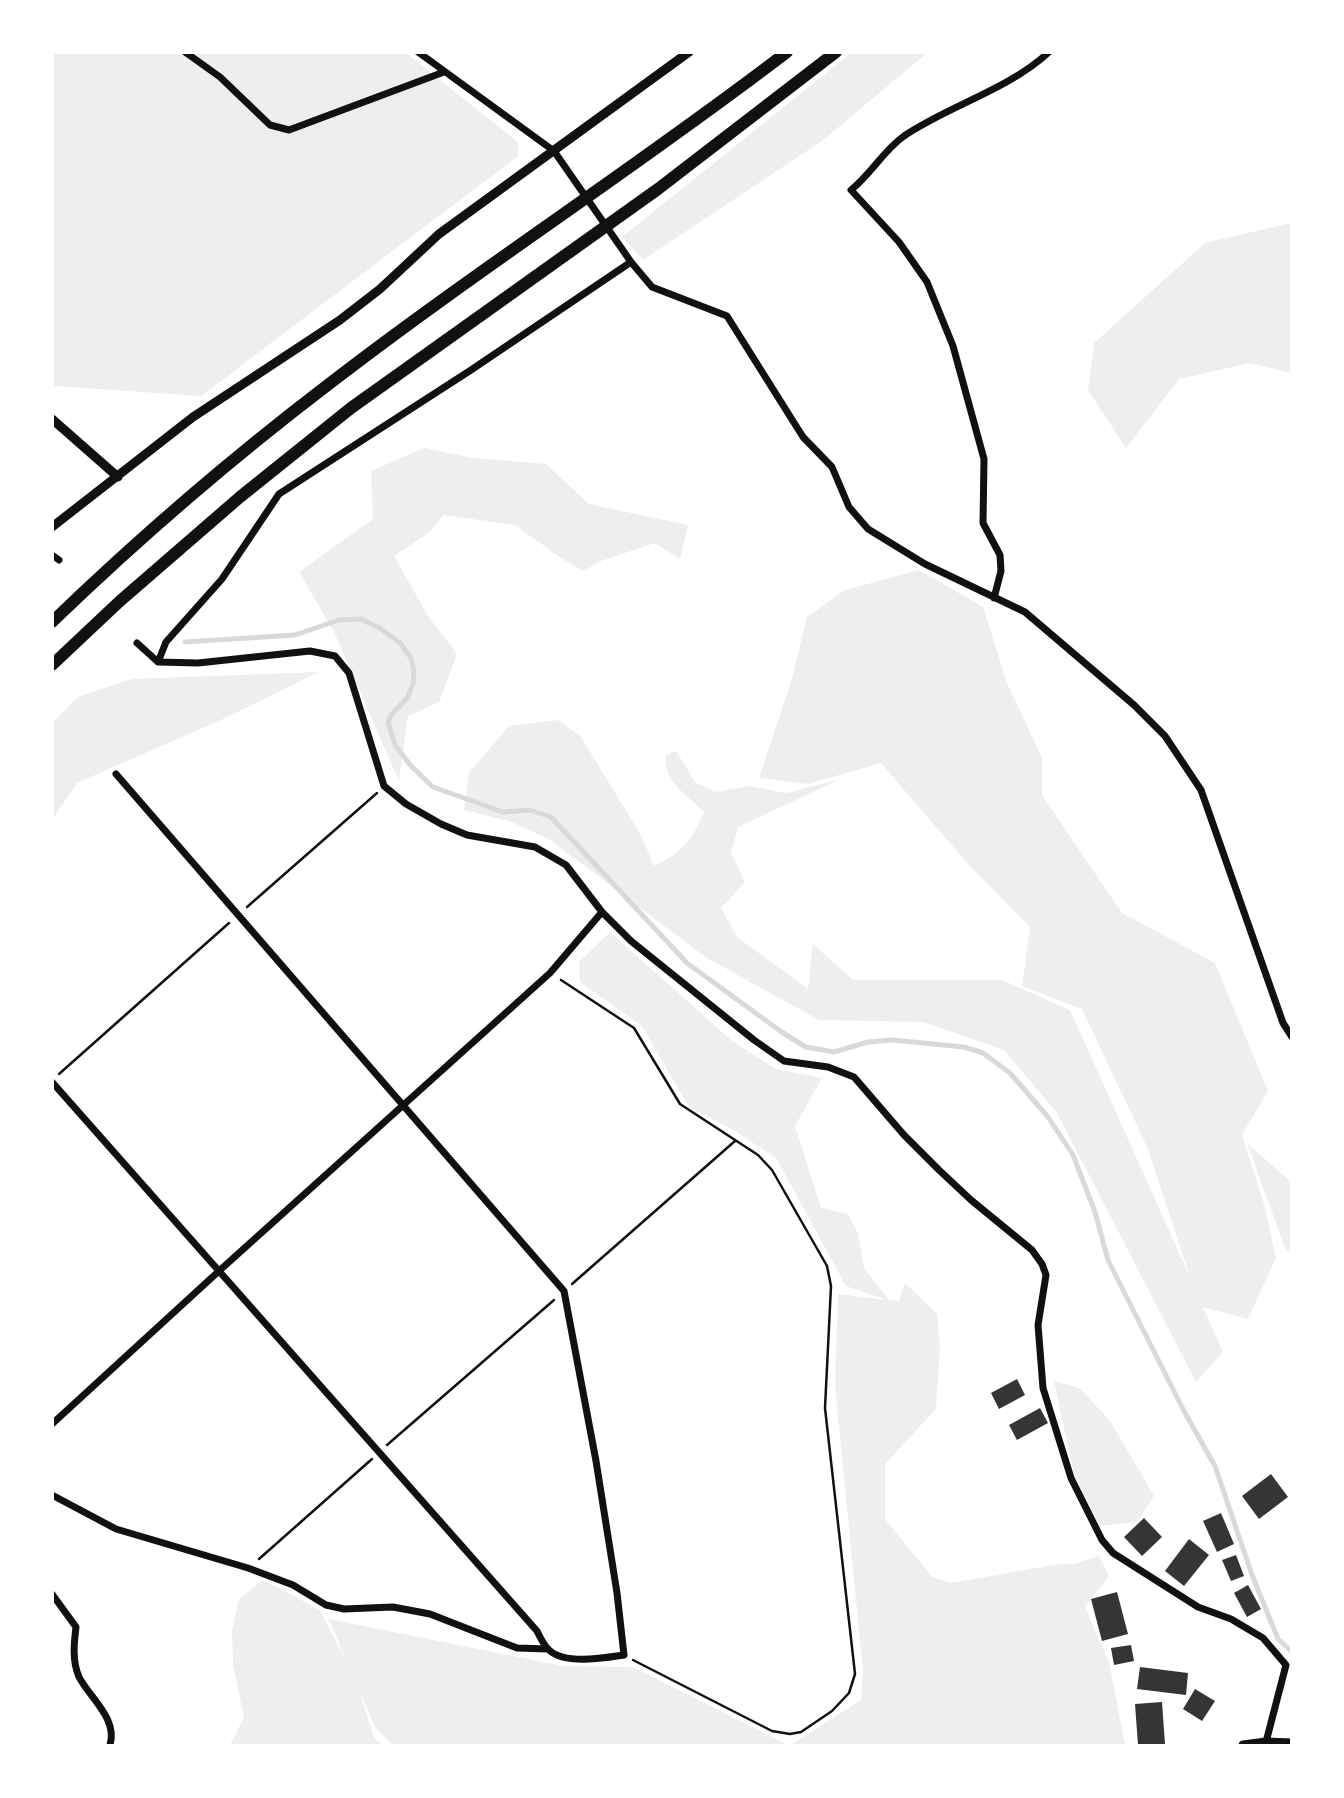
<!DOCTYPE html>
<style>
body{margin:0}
#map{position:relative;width:1344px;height:1798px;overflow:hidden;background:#fff;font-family:"Open Sans",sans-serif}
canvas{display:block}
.frame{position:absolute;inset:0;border:54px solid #fff;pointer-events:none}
</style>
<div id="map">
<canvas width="1344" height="1798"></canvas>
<div class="frame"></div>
</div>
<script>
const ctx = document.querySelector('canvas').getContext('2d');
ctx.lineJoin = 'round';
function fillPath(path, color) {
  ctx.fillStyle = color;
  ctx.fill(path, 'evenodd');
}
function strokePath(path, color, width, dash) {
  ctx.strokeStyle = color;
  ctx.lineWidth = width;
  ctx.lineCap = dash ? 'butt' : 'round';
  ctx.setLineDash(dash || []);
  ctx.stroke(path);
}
fillPath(new Path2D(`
 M52,53h354l112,89v14l-317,240 -148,-10z
 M851,53h76l-105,88 -179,119 -21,-23z
 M1291,223v150l-41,-10 -71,16 -53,69 -38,-58 6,-47 111,-100z
 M424,448l49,10 73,6 43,40 99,21 -8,34 -25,-16 -54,18 -18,10 -25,-15 -43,-31 -72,-10 -12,16 -37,25 34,60 29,38 -18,48 -31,14 -9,65 -64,-147 -36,-62 74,-53 -2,-48z
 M919,570l64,37 24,76 35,75v37l80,118 93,50 53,128 -26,44 22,69 12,54 -28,61 -45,-12 20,45 -27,30 -139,-269 -53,-63 -80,-28 -105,-2 -112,-62 -157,-118 -38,-18 -48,-12 5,-37 40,-47 49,-6 23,17 60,98 13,31c28,-13 38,-26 50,-54 -18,-18 -41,-30 -38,-57l10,-4 20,32 20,9 34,-6 36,7 55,-14 -103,48 -7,26 14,29 -24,26 16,29 71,52 5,-45 40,36h149l68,30 120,267 -42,-128 -66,-140 -60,-23 8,-59 -62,-63 -87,-101 -73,21 -49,-6 33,-99 15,-62 38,-27z
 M319,672l-96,47 -146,64 -24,35v-96l25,-25 54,-18z
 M610,932l122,109 44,28 46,9 -27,48 26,82 27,6 10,19 6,35 25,32 10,1 6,-18 32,31 3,35 -4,60 -51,55v55l47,58 19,6 108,-19h15l25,-8 10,20 -24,31 24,55 16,83h-334l70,-45 2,-28 -28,-287 3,-91 50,6 -42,-14 -70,-128 -44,-29 -43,-22 -47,-81 -62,-44 -1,-20z
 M1247,1143l44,39v70l-5,-1z
 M1054,1381l26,7 31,34 43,74 -17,26 -37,4 -26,-52z
 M263,1580l57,30 27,53 -18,-44 234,47 70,1 155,78h-395l-18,-18 -16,-37 15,48 9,7h-153l14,-28 -11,-52 -1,-34 7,-32z`), '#eee');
strokePath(new Path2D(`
 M185,642l110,-7 44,-15 22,-1 20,10 19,14 11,15 3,14 -1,12 -6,14 -15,16 -4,8 7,23 16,21 22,21 70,25 27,-2 21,7 136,146 96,70 23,14 28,5 34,-10 24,-2 72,7 19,6 27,20 38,44 25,38 22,57 13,48 76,151 31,55 37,109 26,64 14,13`), '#d9d9d9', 5);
fillPath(new Path2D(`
 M1017,1379l8,16 -26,14 -8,-16z
 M1040,1408l8,15 -31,17 -8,-15z
 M1271,1474l17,23 -29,22 -17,-23z
 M1221,1513l13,31 -17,8 -14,-31z
 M1144,1518l18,19 -20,19 -18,-19z
 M1189,1539l20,16 -25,31 -19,-15z
 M1236,1555l8,21 -13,5 -9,-21z
 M1248,1585l13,24 -14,8 -13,-24z
 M1117,1592l11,42 -26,7 -11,-42z
 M1131,1645l3,16 -20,4 -3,-17z
 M1140,1667l48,6 -2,22 -49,-6z
 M1195,1689l20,12 -13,20 -19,-12z
 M1162,1702l3,42 -27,1 -3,-41z`), '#353535');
strokePath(new Path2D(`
 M247,907l130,-114
 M561,980l73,48 46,76 78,51 14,15 55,96 4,20 -6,122 30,266 -6,19 -17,18 -31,21 -11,2 -18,-3 -139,-71
 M59,1074l170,-151
 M572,1284l163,-143
 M387,1445l167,-145
 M259,1559l113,-100`), '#111', 2.5);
strokePath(new Path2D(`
 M185,52l35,25 50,48 19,5 155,-58
 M418,52l136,99 77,111 21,25 75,29 76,121 29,30 17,40 19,22 57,35 100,48 109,93 31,31 36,54 82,233 9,14
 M52,555l7,5
 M994,598l7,-27 -1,-16 -17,-32 1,-64 -31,-113 -26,-64 -28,-40 -48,-52c20,-16 32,-39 53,-54 46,-31 104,-46 145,-84
 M137,643l21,19 40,1 112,-12 25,5 14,17 35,113 22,18 35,20 26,11 68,12 31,18 36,47 29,29 123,99 30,21 44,6 26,10 50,58 35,35 32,30 61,50 10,14 4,11 -8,50 5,63 28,90 31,62 11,13 85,54 33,12 32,19 23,27 -20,77
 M158,662l8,-20 56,-63 57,-85 192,-124 160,-108
 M52,1082l485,549c3,6 7,15 12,19 16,15 55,8 75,5l-7,-62 -21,-132 -32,-170 -448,-517
 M52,1424l167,-153 331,-298 52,-61
 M52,1495l64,34 132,39 45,17 33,20 18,4 49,-2 37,7 87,34 31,1
 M52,1594l24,33c-2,16 -4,34 3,50 11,21 39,42 31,68`), '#111', 7);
strokePath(new Path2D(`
 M52,419l66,58
 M52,527l141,-110 147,-97 40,-31 59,-55 250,-182
 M1243,1745l23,-3 26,1`), '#111', 9);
strokePath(new Path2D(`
 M52,622c87,-84 180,-164 277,-238 149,-115 308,-217 458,-332
 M52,665l68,-64 120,-104 111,-89 307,-219 178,-137`), '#111', 12);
</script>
